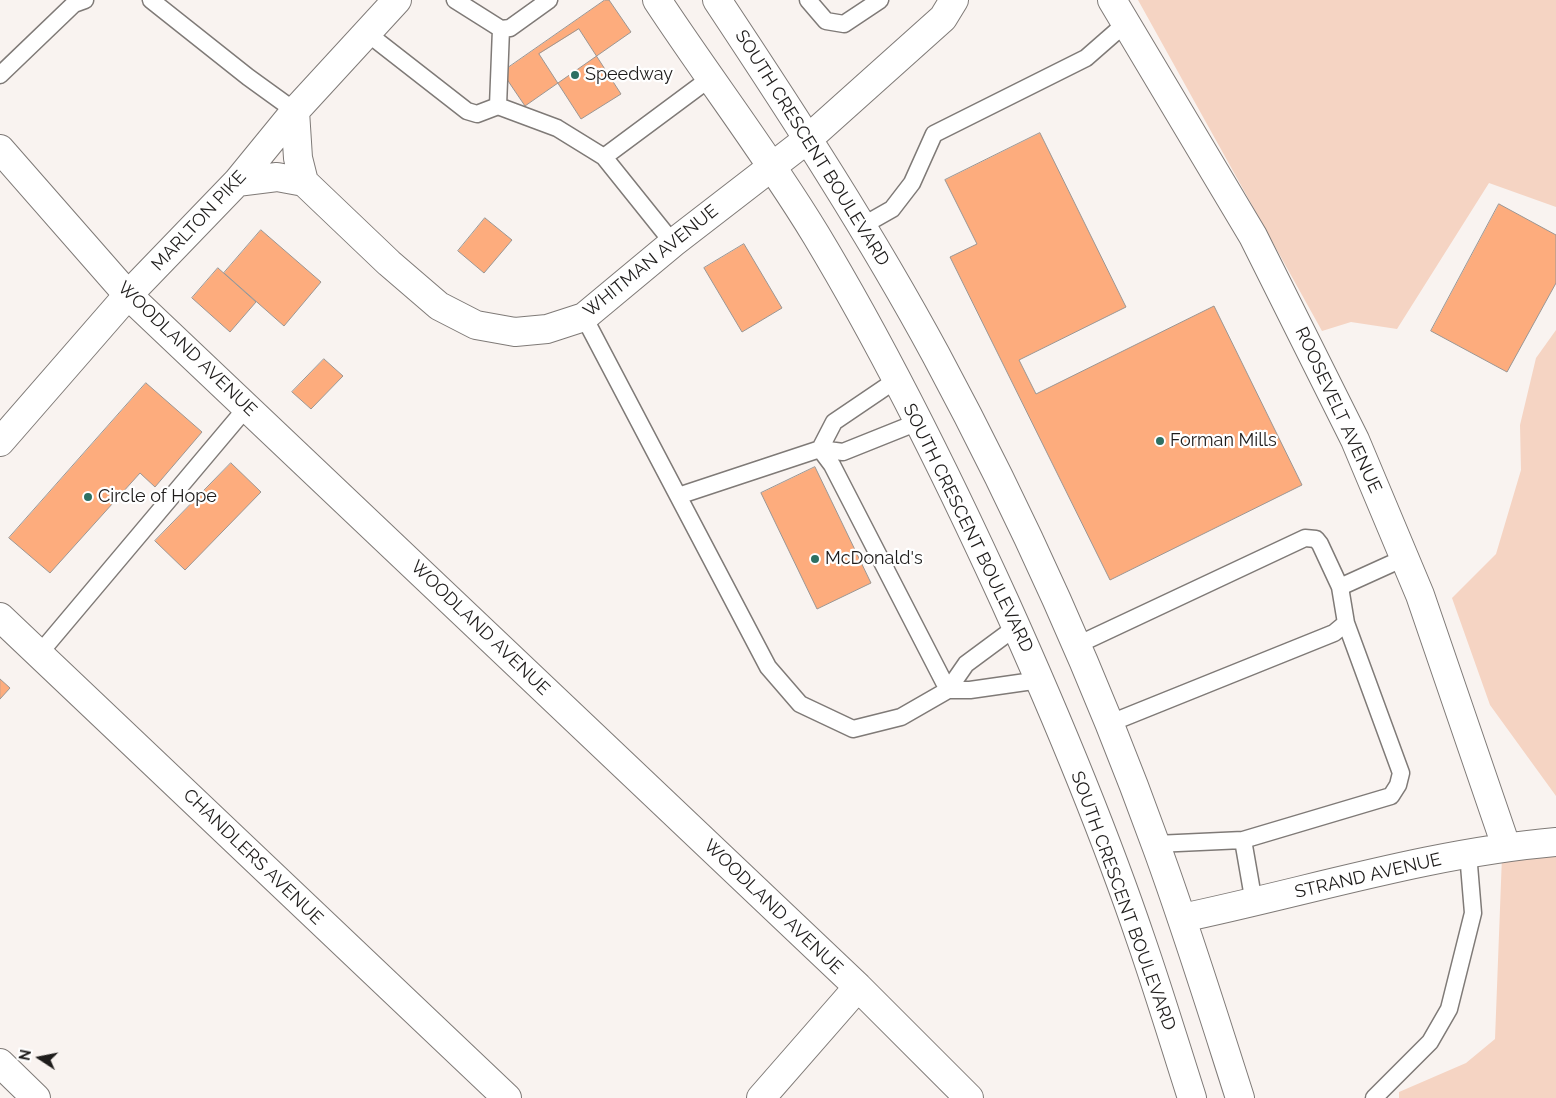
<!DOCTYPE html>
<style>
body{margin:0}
#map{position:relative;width:1556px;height:1098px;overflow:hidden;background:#f9f3f0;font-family:Raleway,sans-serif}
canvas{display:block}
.north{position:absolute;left:15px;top:1033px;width:50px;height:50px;-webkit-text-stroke:4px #fff;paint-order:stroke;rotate:281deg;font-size:14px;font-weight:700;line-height:20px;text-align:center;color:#1e1c1b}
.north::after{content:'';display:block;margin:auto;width:18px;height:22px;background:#1e1c1b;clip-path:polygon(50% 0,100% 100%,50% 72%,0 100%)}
</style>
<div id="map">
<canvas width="1556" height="1098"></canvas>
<div class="north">N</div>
</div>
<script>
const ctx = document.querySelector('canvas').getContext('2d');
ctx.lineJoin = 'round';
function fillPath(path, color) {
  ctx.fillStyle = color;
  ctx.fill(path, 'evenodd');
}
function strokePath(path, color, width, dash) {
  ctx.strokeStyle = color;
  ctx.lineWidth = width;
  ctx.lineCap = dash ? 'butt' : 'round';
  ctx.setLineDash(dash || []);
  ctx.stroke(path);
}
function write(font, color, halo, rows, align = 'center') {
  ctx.font = font + ' Raleway,sans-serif';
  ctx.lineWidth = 4.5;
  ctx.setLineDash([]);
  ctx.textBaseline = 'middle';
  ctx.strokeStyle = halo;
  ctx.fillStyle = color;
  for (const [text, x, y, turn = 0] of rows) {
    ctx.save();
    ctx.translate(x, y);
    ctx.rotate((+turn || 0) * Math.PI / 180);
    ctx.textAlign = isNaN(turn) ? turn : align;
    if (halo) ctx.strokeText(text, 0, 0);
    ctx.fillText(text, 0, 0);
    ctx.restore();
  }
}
fillPath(new Path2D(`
 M1138,0h418v207l-67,-24 -92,146 -46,-7 -29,9z
 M1556,330v466l-66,-91 -38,-107 44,-44 25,-84 -1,-45 16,-67z
 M1502,856h54v242h-157v-6l67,-29 29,-24z`), '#f5d4c3');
const building = new Path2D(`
 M605,0h4l22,32 -106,74 -23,-34z
 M579,29l42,65 -40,25 -42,-65z
 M1040,133l86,174 -107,53 17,34 178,-88 88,179 -192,95 -160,-323 27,-13 -32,-64z
 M1499,204l57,31v48l-49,89 -76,-41z
 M485,218l27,22 -28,33 -26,-22z
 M261,230l60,52 -37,44 -60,-53z
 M744,244l38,64 -40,24 -38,-64z
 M218,268l38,34 -26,30 -38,-34z
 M324,359l19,17 -32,33 -19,-17z
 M146,383l56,49 -47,55 -15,-14 -90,100 -41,-35z
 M231,463l30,29 -76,78 -30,-29z
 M815,467l56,116 -54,26 -56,-116z
 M0,679l10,9 -10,11z`);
fillPath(building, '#fdac7d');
strokePath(building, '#9b9693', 1);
const service = new Path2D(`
 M151,0l97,77 47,34
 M455,0l46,29 9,-1 39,-28
 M808,0l18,21 18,3 36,-24
 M367,33l100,78 10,3 21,-8 59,22 47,29 69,86
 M0,75l74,-71 11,-4
 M498,106l3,-77
 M604,157l105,-78
 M862,226l30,-17 20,-26 22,-49 152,-76 40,-35
 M584,317l184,350 32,37 53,25 48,-12 47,-27 18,-26 50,-37
 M820,449l12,16 116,225
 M820,449l14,-27 62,-42
 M678,496l142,-47 23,3 75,-30
 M1340,587l64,-29
 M1075,646l230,-108 11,1 4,5 20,43 6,36 -12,10 -226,91
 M39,654l208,-247
 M948,690h22l70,-10
 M1156,844l87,-4
 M1254,903l-11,-63 148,-44 7,-11 3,-12 -55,-150
 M1374,1098l56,-56 19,-33 24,-96 -5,-60`);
const minor = new Path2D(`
 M1112,0l141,236 102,204 65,155 86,251
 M0,149l128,146 730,692 111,111
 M0,617l507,481
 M1182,918c124,-26 247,-65 374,-76
 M0,1063l36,35
 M761,1098l97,-111`);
const secondary = new Path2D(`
 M295,111l3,47 6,24
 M237,182l40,-5 27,5 85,81 50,43 37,19 39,7 32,-3 37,-12 89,-74 136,-105 134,-120 11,-18
 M0,442l128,-147 109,-113 58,-71 102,-111`);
const trunk = new Path2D(`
 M657,0c52,79 110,154 159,235 71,118 132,242 189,367 50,111 97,223 136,338 18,52 34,105 51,158
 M717,0c77,116 153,233 219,355 85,158 160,324 221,493 30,82 56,166 83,250`);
strokePath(service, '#7f7a77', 19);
strokePath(minor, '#7f7a77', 30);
strokePath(secondary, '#7f7a77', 30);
strokePath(trunk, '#7f7a77', 30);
strokePath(service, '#fff', 16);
strokePath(minor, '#fff', 28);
strokePath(secondary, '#fff', 28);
strokePath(trunk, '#fff', 28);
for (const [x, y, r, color] of [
 [575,75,5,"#2d7062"],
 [1160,441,5,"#2d7062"],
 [88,497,5,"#2d7062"],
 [815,559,5,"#2d7062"]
]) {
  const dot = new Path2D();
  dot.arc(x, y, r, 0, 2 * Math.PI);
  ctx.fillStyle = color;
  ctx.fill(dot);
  strokePath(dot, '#fff', 2);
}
write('18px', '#1e1c1b', '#fff', [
 ["Speedway",585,75],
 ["Forman Mills",1170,441],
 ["Circle of Hope",98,497],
 ["McDonald's",825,559]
], 'left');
write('18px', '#1e1c1b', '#fff', [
 ["SOUTH CRESCENT BOULEVARD",812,148,58],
 ["MARLTON PIKE",199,221,-47],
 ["WHITMAN AVENUE",651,261,-39],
 ["WOODLAND AVENUE",187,349,44],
 ["ROOSEVELT AVENUE",1338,410,65],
 ["SOUTH CRESCENT BOULEVARD",968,528,64],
 ["WOODLAND AVENUE",480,628,44],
 ["CHANDLERS AVENUE",253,857,44],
 ["STRAND AVENUE",1368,876,-13],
 ["SOUTH CRESCENT BOULEVARD",1123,901,70],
 ["WOODLAND AVENUE",773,907,44]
]);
</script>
